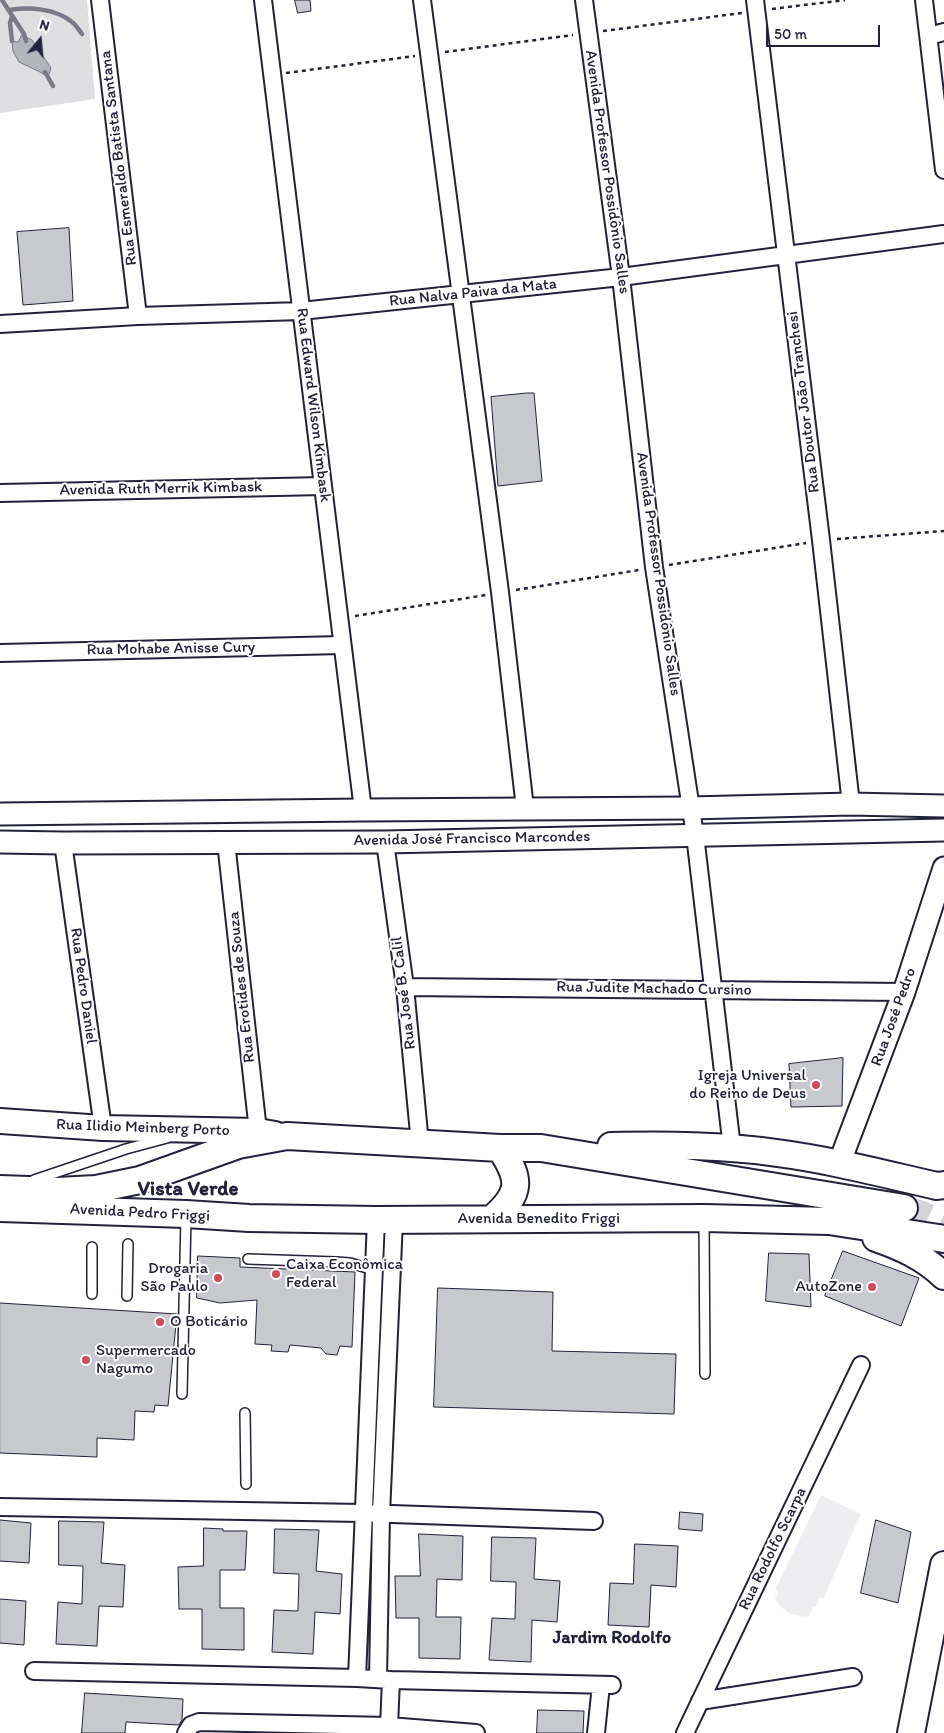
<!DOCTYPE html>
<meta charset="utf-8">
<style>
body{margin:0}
#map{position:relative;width:944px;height:1733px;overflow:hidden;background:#fff;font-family:Itim,sans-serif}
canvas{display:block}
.north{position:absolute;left:15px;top:15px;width:50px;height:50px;-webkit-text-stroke:4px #fff;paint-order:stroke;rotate:17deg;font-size:14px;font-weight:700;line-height:20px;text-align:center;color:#22223b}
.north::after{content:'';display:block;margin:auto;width:18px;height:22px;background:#22223b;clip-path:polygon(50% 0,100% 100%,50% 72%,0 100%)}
.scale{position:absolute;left:766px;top:25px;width:114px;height:22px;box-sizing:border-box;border:2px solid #22223b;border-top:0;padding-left:6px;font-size:15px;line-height:18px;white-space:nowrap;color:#22223b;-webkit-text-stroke:4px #fff;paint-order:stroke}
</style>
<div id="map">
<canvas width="944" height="1733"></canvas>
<div class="north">N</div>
<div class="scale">50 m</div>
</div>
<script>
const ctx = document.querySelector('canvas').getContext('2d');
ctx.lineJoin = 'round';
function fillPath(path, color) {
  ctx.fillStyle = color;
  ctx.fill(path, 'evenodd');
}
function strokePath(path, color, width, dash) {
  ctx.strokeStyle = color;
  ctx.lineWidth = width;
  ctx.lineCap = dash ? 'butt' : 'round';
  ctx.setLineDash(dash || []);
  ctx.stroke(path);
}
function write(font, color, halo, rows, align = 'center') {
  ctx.font = font + ' Itim,sans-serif';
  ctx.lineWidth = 4;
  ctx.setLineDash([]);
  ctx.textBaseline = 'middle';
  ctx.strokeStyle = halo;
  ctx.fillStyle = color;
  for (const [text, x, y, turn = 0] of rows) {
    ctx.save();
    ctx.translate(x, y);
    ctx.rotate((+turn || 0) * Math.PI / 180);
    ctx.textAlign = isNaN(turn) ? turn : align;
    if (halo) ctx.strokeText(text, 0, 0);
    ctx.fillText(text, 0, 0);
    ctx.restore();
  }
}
fillPath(new Path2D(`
 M821,1495l40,19 -38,85 -3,-2 -4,10h-3l-4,9 -4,1 -16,-4 -10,-8 -4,-6 4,-7 -4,-2z`), '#eeeef1');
fillPath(new Path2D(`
 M0,0h87l8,99 -95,14z`), '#dfdfe2');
const water = new Path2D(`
 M22,35l10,5 19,28 -3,9 -8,-5 -21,-10 -6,-11 -1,-10 6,1z`);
fillPath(water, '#b4b4bc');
strokePath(water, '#7a7a88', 1);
strokePath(new Path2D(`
 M2,0l22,34 2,7
 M9,10c20,-3 46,-2 63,12 4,3 7,8 10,12
 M12,16l-2,7 2,18
 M45,72l8,14`), '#7a7a88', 4.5);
const building = new Path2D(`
 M295,0h15l1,11 -13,2z
 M69,228l4,73 -50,4 -6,-73z
 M527,393h7l8,88 -44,5 -7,-89z
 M843,1058l-1,48 -51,1 -2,-43z
 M843,1251l76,27 -18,48 -76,-30z
 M769,1253l40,1 2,53 -45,-6z
 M198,1256l42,2v9l115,5 -3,75 -12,-1 -3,9 -11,-1 -5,-6 -31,-3 -2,7 -17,-1 1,-6 -17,-1 2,-44 -37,3 -23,-5z
 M438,1288l115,4 -1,59 124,3 -2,60 -240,-7z
 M0,1303l177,11 -9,92 -13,-1 -1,7 -19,-1 -1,29 -37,-2v19l-97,-4z
 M680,1512l23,2 -1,17 -23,-2z
 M0,1520l31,3 -2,40 -29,-2z
 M876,1520l35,12 -13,71 -37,-10z
 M59,1521l45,1 -3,41 24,2 -2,42 -24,-1 -2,40 -41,-2 2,-42 24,2 1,-38 -24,-1z
 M204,1528l19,1v2h24l-2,39h-25v38h24v42l-42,-1v-40h-23l-1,-42 25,-1z
 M275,1529l44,1 -3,41 26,3 -2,40 -25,-2 -2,42 -41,-2 2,-42 24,1 1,-37 -25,-1z
 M419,1534l44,2 -1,44 -25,-1 -1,38h25l-1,42 -41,-1v-40h-23l-1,-42h25z
 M492,1537l44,1 -2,41 26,2 -3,41 -25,-2 -1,42 -42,-2 3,-42 23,1 1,-37 -25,-1z
 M635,1544l43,2 -2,41 -25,-2 -2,42 -41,-2 2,-42 23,1z
 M0,1599l26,2 -2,44 -24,-2z
 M85,1693l98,6 -1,21 -3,5 -53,-3 -1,11h-43z
 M538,1710l46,1 -1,22h-46z`);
fillPath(building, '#c8c8cf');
strokePath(building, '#22223b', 1);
strokePath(new Path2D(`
 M904,1208l18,6 22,11`), '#d3d3d8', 26, [26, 13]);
const service = new Path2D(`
 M34,1180l92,-31 41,-11
 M704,1221l1,153
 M248,1259l88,3 14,1 24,7
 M92,1294v-47
 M127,1296l1,-52
 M182,1394l4,-177
 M245,1413l1,71`);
const minor = new Path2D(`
 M100,0l38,316
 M263,0l100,810
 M422,0l78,592 25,216
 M584,0l37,277 33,290 41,268 37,313
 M755,0l66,540 30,264
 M924,0l20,170
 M929,36l15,-4
 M0,324l138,-8 163,-5 320,-34 323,-43
 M0,493l323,-7
 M0,653l342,-8
 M226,842l32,289
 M385,842l20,145 15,157
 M63,843l40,285
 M405,987l499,5
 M0,1507l363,6 231,8
 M34,1671l323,7 34,2 221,5
 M357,1678l19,-458
 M378,1679l3,-165 13,-294
 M391,1680l-2,46 87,7
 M700,1701l153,-24
 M186,1733l5,-8 8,-3 190,4
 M596,1733l5,-48
 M685,1733l176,-368`);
const tertiary = new Path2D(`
 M0,814l363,-4 327,-2 161,-4 93,2
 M0,842l63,1 322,-1 559,-12
 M839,1164l65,-172 40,-124`);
const secondary = new Path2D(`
 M0,1121l103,7 155,3 17,3`);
const primary = new Path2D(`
 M611,1146c55,-1 112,-1 166,7 54,7 107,21 160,33l7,-1
 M0,1189l58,2 38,-2 44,-9 98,-35 49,-9 213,12h41l363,60
 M0,1208l186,6 63,4 127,2 328,-2 125,3 115,18
 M492,1219c30,-26 29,-40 8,-71
 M876,1238c26,9 48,19 68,38
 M911,1733l33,-168`);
strokePath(service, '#22223b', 12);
strokePath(minor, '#22223b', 20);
strokePath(tertiary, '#22223b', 25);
strokePath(secondary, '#22223b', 28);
strokePath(primary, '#22223b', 30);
strokePath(new Path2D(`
 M772,9l73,-9
 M603,31l139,-18
 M445,52l128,-17
 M286,73l129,-17
 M837,539l107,-8
 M669,565l137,-22
 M516,590l123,-20
 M355,616l131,-21`), '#22223b', 2.5, [4, 4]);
strokePath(service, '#fff', 9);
strokePath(minor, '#fff', 16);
strokePath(tertiary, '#fff', 21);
strokePath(secondary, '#fff', 24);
strokePath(primary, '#fff', 26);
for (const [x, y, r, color] of [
 [816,1085,5,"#d1495b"],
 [276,1274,5,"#d1495b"],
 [218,1278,5,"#d1495b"],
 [872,1287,5,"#d1495b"],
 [160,1322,5,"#d1495b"],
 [86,1360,5,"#d1495b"]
]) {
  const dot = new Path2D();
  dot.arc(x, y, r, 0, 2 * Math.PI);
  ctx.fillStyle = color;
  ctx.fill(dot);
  strokePath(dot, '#fff', 2);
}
write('16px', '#22223b', '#fff', [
 ["Rua Esmeraldo Batista Santana",119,158,-97],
 ["Avenida Professor Possidônio Salles",607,172,82],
 ["Rua Nalva Paiva da Mata",473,293,-6],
 ["Rua Doutor João Tranchesi",804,402,-97],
 ["Rua Edward Wilson Kimbask",313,405,83],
 ["Avenida Ruth Merrik Kimbask",161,489,-1],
 ["Avenida Professor Possidônio Salles",658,574,82],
 ["Rua Mohabe Anisse Cury",171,649,-1],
 ["Avenida José Francisco Marcondes",472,839,-1],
 ["Rua Pedro Daniel",83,986,82],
 ["Rua Erotides de Souza",242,987,-96],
 ["Rua Judite Machado Cursino",654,989,1],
 ["Rua José B. Calil",404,993,-97],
 ["Rua José Pedro",894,1017,-70],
 ["Rua Ilidio Meinberg Porto",143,1128,2],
 ["Avenida Pedro Friggi",140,1213,3],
 ["Avenida Benedito Friggi",539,1219],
 ["Rua Rodolfo Scarpa",773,1549,-64]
]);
write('16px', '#22223b', '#fff', [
 ["Igreja Universal",806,1076],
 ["do Reino de Deus",806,1094],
 ["Caixa Econômica",286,1265,"left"],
 ["Federal",286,1283,"left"],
 ["Drogaria",208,1269],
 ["São Paulo",208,1287],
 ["AutoZone",862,1287],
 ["O Boticário",170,1322,"left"],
 ["Supermercado",96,1351,"left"],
 ["Nagumo",96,1369,"left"]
], 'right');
write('bold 18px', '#22223b', '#fff', [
 ["Jardim Rodolfo",612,1638]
]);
write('bold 21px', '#22223b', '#fff', [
 ["Vista Verde",188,1190]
]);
</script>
